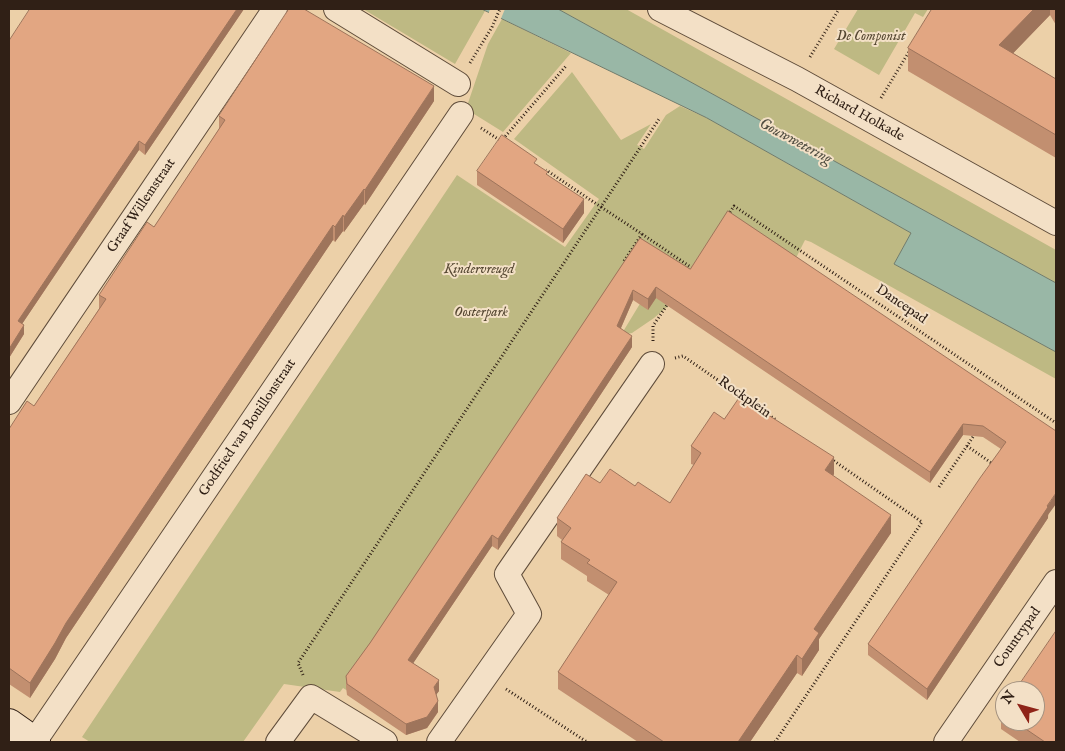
<!DOCTYPE html>
<style>
body{margin:0}
#map{position:relative;width:1065px;height:751px;overflow:hidden;background:#ecd0a8;font-family:"IM FELL English",serif}
canvas{display:block}
.frame{position:absolute;inset:0;border:10px solid #302016;pointer-events:none}
.north{position:absolute;left:995px;top:681px;width:50px;height:50px;box-sizing:border-box;background:#f3e0c6;border:1px solid #a59380;border-radius:50%;rotate:307deg;font-size:14px;font-weight:700;line-height:20px;text-align:center;color:#302016}
.north::after{content:'';display:block;margin:auto;width:18px;height:22px;background:#8f2418;clip-path:polygon(50% 0,100% 100%,50% 72%,0 100%)}
</style>
<div id="map">
<canvas width="1065" height="751"></canvas>
<div class="frame"></div>
<div class="north">N</div>
</div>
<script>
const ctx = document.querySelector('canvas').getContext('2d');
ctx.lineJoin = 'round';
function fillPath(path, color) {
  ctx.fillStyle = color;
  ctx.fill(path, 'evenodd');
}
function strokePath(path, color, width, dash) {
  ctx.strokeStyle = color;
  ctx.lineWidth = width;
  ctx.lineCap = dash ? 'butt' : 'round';
  ctx.setLineDash(dash || []);
  ctx.stroke(path);
}
function write(font, color, halo, rows, align = 'center') {
  ctx.font = font + ' "IM FELL English",serif';
  ctx.lineWidth = 4;
  ctx.setLineDash([]);
  ctx.textBaseline = 'middle';
  ctx.strokeStyle = halo;
  ctx.fillStyle = color;
  for (const [text, x, y, turn = 0] of rows) {
    ctx.save();
    ctx.translate(x, y);
    ctx.rotate((+turn || 0) * Math.PI / 180);
    ctx.textAlign = isNaN(turn) ? turn : align;
    if (halo) ctx.strokeText(text, 0, 0);
    ctx.fillText(text, 0, 0);
    ctx.restore();
  }
}
fillPath(new Path2D(`
 M363,9h119l3,2 -30,53z
 M558,9h68l430,241v33z
 M858,9h70l-5,8 -8,-4 -36,62 -45,-26z
 M502,19l69,34 -68,79 -37,-23 22,-65z
 M572,72l49,68 30,-16 -14,21 7,4 22,-34 14,-9 27,12 204,115 -17,31 162,88v27l-245,-137 -6,-2 -12,24 -100,21 -39,33 -22,15 -11,2 43,-71 -18,-16 -298,443 -5,-3 -3,4 -56,-8 -41,58h-153l-8,-5 375,-562 108,72 34,-48 -85,-60z`), '#beb983');
const water = new Path2D(`
 M482,9h76l498,274v69l-162,-88 17,-31 -204,-115z`);
fillPath(water, '#99b7a6');
strokePath(water, '#6f7b6c', 1);
fillPath(new Path2D(`
 M490,9h15l-5,12 -12,-6z`), '#ecd0a8');
const street = new Path2D(`
 M336,9l122,75
 M660,9l137,70 259,144
 M9,402l266,-393
 M34,742l427,-628
 M278,742l33,-45 74,45
 M439,742l90,-128 -22,-40 145,-210
 M946,742l110,-160`);
const secondary = new Path2D(`
 M9,723l27,19`);
strokePath(street, '#5f4c3a', 26);
strokePath(secondary, '#302016', 30);
strokePath(new Path2D(`
 M810,57l29,-48
 M470,63l22,-36 8,-18
 M881,98l29,-48
 M481,128l20,13
 M503,139l63,-73
 M728,215l6,-9 322,217
 M642,234l50,34 -1,2
 M624,261l18,-27 -41,-27 58,-88
 M653,341v-15l16,-24
 M675,358l8,-2 93,64
 M967,446l26,18
 M939,487l36,-53
 M303,675l-5,-12 303,-456 -55,-37
 M506,689l81,53
 M775,742l147,-220 -92,-64`), '#302016', 3, [1, 2.5]);
strokePath(street, '#f3e0c6', 24);
strokePath(secondary, '#f3e0c6', 28);
fillPath(new Path2D(`
 M244,9l-99,146 -6,-5 -117,174 2,10 -15,24v-317z
 M932,9h124v16l-6,-10 -37,38 43,26v79l-148,-87v-23z
 M434,101l-69,104 -1,-1 -20,28 -1,-1 -8,11 -2,-2 -33,49 -234,349 -11,21 -25,39 -21,-14v-255l25,-23 65,-97v-14l55,-68 65,-98v-13z
 M537,164l47,49 -21,30 -86,-58v-14z
 M640,238l50,31 366,162 -8,87 -121,182 -59,-45v-11l133,-195 -18,-12 -20,-2 -33,48 -274,-185 -8,12 -15,-10 -12,28 11,19 -134,203 -6,-4 -79,117 26,28 -3,3 2,18 -11,16 -21,7 -59,-40 -1,-8v-11l24,-33z
 M724,419l110,55 -1,2 58,57 -72,106v11l-17,26 -5,-3 -47,69h-112l-80,-53v-17l51,-77 -22,-14v-5l-26,-17v-17l1,-2 -5,-4v-18l43,-35 35,3 35,17 24,-38 -3,-1v-18z
 M1005,705v16h30l21,21h-36l-19,-13v-17z`), '#c28f70');
fillPath(new Path2D(`
 M237,9h7l-99,146v-10z
 M1034,9h16v6l-51,53v-23z
 M434,86v15l-69,104v-15z
 M139,141v9l-121,180v-9z
 M364,189v15l-20,28v-15z
 M584,199v14l-21,30v-14z
 M343,215v16l-8,11v-15z
 M333,225v15l-267,398 -11,21 -25,39v-15l36,-60z
 M656,287v11l-8,12v-11z
 M633,290v10l-16,37v-11z
 M24,325v9l-15,24v-9z
 M632,336v11l-134,203v-11z
 M963,424v11l-33,48v-11z
 M834,457v17l-9,14v-18z
 M1056,493v11l-8,11v3l-121,182v-11z
 M891,515v18l-72,106v11l-17,26v-17l12,-30z
 M492,535v11l-84,125v-11z
 M797,655v18l-47,69h-12z
 M439,680v11l-5,7v-11z
 M438,701v11l-11,16 -21,7v-11z`), '#9e745b');
const building = new Path2D(`
 M30,9h207l-92,136 -6,-4 -121,180 6,4 -15,24v-308z
 M289,9h15l130,77 -69,104 -1,-1 -20,28 -1,-2 -8,12 -2,-2 -33,49 -234,349 -11,20 -25,40 -21,-15v-239l18,-28 7,5 72,-107 -7,-4 48,-73 7,5 71,-107 -6,-4z
 M932,9h102l-35,36 57,34v56l-148,-87z
 M502,135l35,24 -3,4 14,9 -2,2 38,25 -21,30 -86,-58z
 M728,211l328,220v62l-9,13 1,1 -121,182 -59,-45 112,-166 26,-36 -23,-16 -20,-2 -33,48 -274,-185 -8,12 -15,-9 -16,36 15,10 -134,203 -6,-4 -84,125 31,20 -5,7 4,14 -11,16 -21,7 -59,-40 -1,-8 24,-33 270,-405 50,31z
 M740,397l94,60 -9,13 66,45 -77,114 5,4 -17,26 -5,-4 -59,87h-74l-106,-70 59,-90 -30,-19 3,-3 -29,-18 10,-14 -14,-10 29,-44 14,9 10,-14 25,17 3,-4 32,21 31,-50 -10,-7 23,-34 10,7z
 M1056,631v111h-11l-31,-21h21v-30h-20z
 M1005,705v10l-4,-3z`);
fillPath(building, '#e2a682');
strokePath(building, '#9e745b', 1);
write('italic 14px', '#544631', '#f3e0c6', [
 ["De Componist",871,37],
 ["Kindervreugd",479,270],
 ["Oosterpark",481,313]
]);
write('14px', '#302016', '#f3e0c6', [
 ["Richard Holkade",859,114,29],
 ["Graaf Willemstraat",142,206,-56],
 ["Dancepad",901,305,34],
 ["Rockplein",744,398,35],
 ["Godfried van Bouillonstraat",248,428,-56],
 ["Countrypad",1018,638,-55]
]);
write('italic 15px', '#504d41', '#f3e0c6', [
 ["Gouwwetering",795,142,28]
]);
</script>
